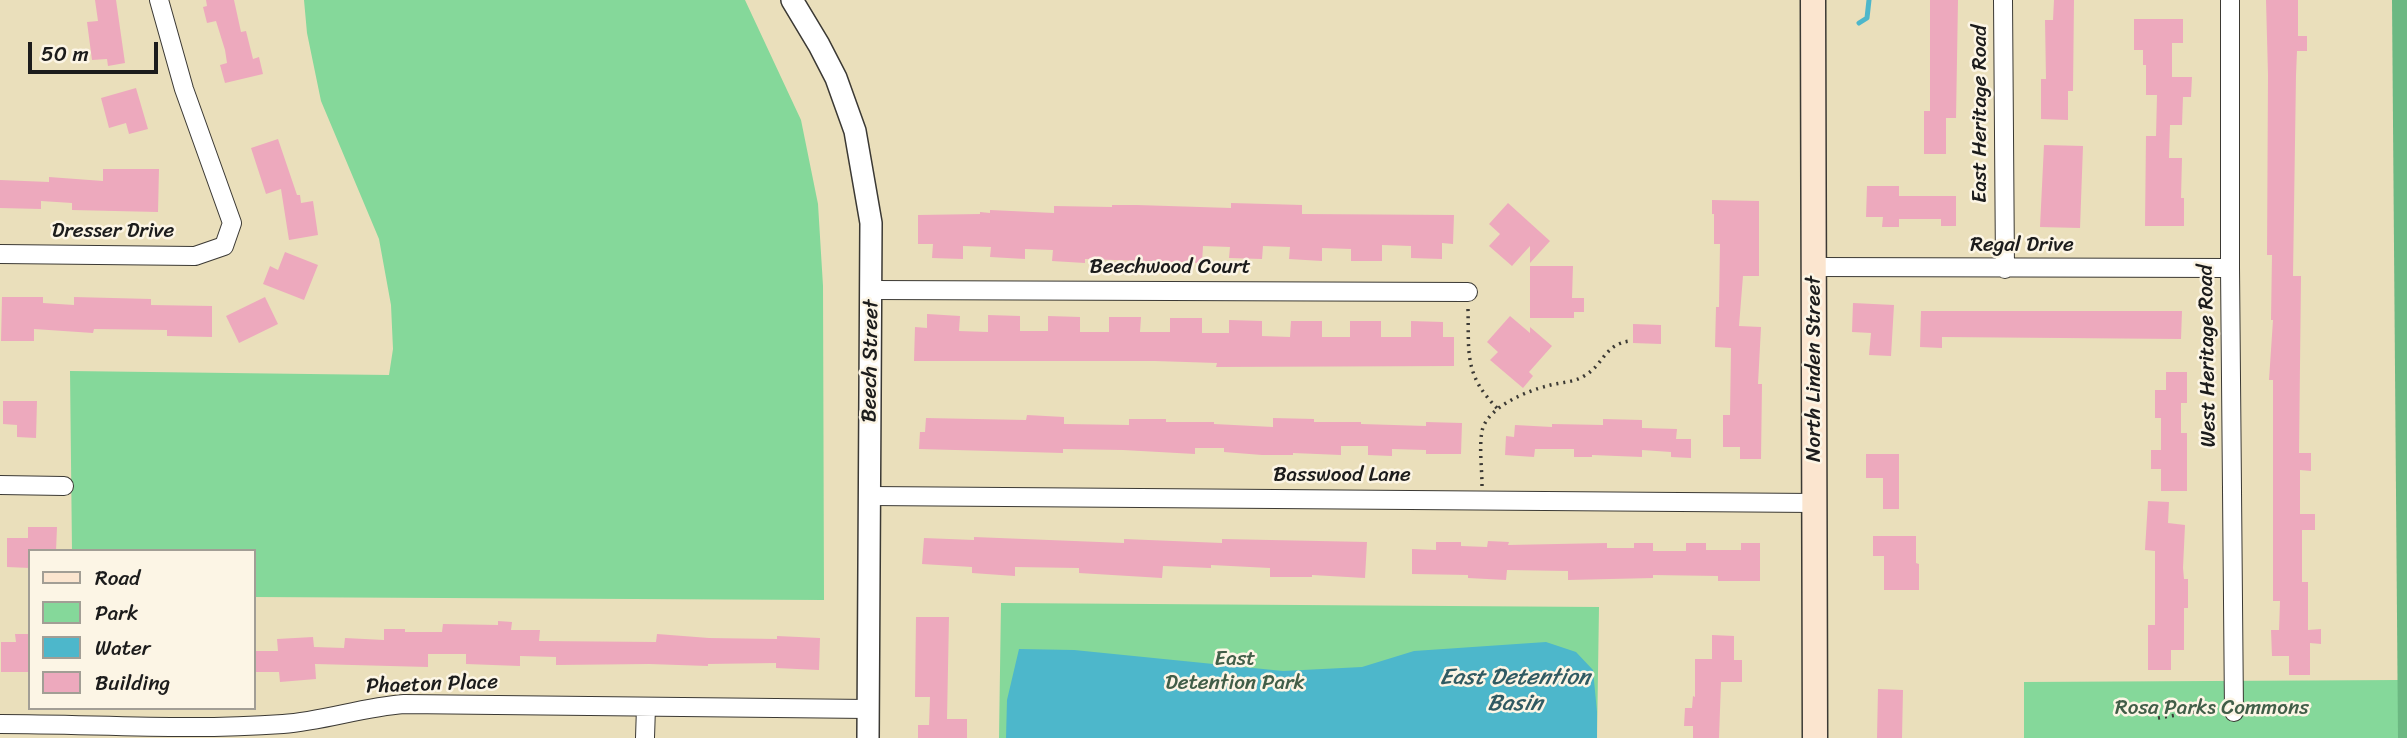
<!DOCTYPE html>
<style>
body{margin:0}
#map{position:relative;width:2407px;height:738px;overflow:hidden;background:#eadfbb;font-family:Sriracha,sans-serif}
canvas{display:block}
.legend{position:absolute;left:28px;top:549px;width:228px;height:161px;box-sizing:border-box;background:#fcf5e5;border:2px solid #a29e95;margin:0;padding:9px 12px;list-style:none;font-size:21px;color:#1c1c1c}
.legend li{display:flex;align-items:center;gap:14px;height:35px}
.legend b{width:35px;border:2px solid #a29e95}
.scale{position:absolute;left:28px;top:42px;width:130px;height:32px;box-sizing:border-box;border:4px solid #1c1c1c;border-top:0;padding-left:9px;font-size:21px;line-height:24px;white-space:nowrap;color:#1c1c1c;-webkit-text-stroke:5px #fcf5e5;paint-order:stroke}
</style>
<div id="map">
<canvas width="2407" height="738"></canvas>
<ul class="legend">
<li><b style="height:9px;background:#fbe5cf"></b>Road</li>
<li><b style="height:19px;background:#85d89a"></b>Park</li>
<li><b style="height:19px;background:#4db7cb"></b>Water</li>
<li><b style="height:19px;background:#eda9bd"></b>Building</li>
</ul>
<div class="scale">50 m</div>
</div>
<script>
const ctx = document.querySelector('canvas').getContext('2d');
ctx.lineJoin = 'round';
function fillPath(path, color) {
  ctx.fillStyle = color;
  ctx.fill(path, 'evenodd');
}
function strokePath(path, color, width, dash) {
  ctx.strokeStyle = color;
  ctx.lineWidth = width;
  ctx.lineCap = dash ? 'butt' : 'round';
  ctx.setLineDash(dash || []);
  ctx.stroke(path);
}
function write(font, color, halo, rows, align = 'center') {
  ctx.font = font + ' Sriracha,sans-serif';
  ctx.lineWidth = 5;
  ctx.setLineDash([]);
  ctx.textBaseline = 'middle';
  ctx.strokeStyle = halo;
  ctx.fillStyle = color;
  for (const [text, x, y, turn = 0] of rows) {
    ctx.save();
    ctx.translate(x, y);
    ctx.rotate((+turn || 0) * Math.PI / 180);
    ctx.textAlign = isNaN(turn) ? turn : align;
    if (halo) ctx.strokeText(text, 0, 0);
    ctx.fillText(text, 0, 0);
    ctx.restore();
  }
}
fillPath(new Path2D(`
 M304,0h441l56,120 17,84 5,82 1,314 -570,-3v-46h-182l-2,-180 319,4 4,-26 -2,-44 -12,-66 -58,-138 -14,-68z
 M1001,603l598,4 -2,131h-598z
 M2399,680v58h-375v-56z`), '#85d89a');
fillPath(new Path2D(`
 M2392,0h15v738h-9z`), '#6cb882');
fillPath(new Path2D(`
 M1546,642l30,10 17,18 4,42v26h-591l1,-38 12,-51 55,1 209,21 79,-4 52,-16z`), '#4db7cb');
strokePath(new Path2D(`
 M1859,23l8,-5 2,-18`), '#4db7cb', 5);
fillPath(new Path2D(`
 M95,0h21l9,63 -17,3 -1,-7 -15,1 -5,-38 11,-1z
 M206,0h28l7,32 5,-1 7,28 6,-2 4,17 -38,9 -5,-18 7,-2 -2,-13 -9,-29 -9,2 -4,-16 4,-1z
 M1930,0h28l-2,118h-10v36h-22v-43h6z
 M2054,0h20l-1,91h-5v29l-27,-1v-40h5l-1,-59h8z
 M2266,0h32v36h9v15h-10l-1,24 -3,201h8l-2,177h12v18l-11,-1v44h15v16h-13v52h6v48l13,-1v15l-11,-1v32h-21v-19h-17l-1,-26h8l1,-29h-7v-221h-4l4,-60h-2l1,-65h-5l1,-180z
 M2134,19h49v24h-11v34h20l-1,20h-8l-1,28h-12l-1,33h13l-1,40h3v28h-39l1,-90h10l1,-41h-11v-30h-3v-15h-9z
 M136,88l12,41 -19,5 -3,-11 -17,5 -8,-30z
 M278,139l19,56h3l1,8 12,-2 5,34 -29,5 -8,-51 -15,5 -15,-46z
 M2044,145l39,1 -3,82 -40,-1z
 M103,169h56l-1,43 -86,-2v-7l-31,-2v8l-41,-1v-28l49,2v-5l54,4z
 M1867,186h32v10h57v30h-15v-7h-42v8h-17l1,-10h-17z
 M1712,200l47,1v75h-16l-4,50 22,1 -3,57h4l-1,75h-21v-12h-17v-32h7l1,-67 -16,-1 1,-40h3l1,-63h-6v-30h-2z
 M1231,203l71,2v9l152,1 -1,29 -11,-1v16l-31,-1v-12l-29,-1v16h-31v-12l-29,-1v13l-33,-2 1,-12 -27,-1 -1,13 -33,-1 1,-11 -27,-1 -1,17 -117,-4v4l-33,-2 1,-11 -28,-1v10l-35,-2 1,-10 -28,-1v13l-31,-1 1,-14h-15v-29l62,-1v-2l10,1v-3l64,3v-7l58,1v-2h25l94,3z
 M1508,203l42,38 -20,22v-17l-18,20 -23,-20 11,-12 -11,-10z
 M285,252l33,13 -14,35 -41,-16 7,-18 8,4z
 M1530,266h43l-1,32h12v14h-10v6h-44z
 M2,297h41v6l31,2v-8l77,2v6l61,1v31l-45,-1v-6l-73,-1 -1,4 -59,-4v12h-33z
 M265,297l13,27 -39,19 -13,-27z
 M1853,303l41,2 -3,51 -22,-1 2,-22 -19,-1z
 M1921,311h261l-1,28 -239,-2v11l-22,-1z
 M927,314l33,2 -1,15 29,1v-17l32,1v15h28v-15l32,1v15h29v-15h32l-1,15h30v-14h32v15h27v-13l33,1v15l28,1 1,-16h31v16h28v-16h31v16h30v-16l32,1v15h11v29l-238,1 1,-4 -62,-2h-241l1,-34 12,1z
 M1510,316l20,17v-6l22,19 -23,26 4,4 -10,12 -33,-28 8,-8 -11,-10z
 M1633,324l28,1v19l-28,-1z
 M2166,372h21v31h-6v30h6v58h-26v-22h-10v-19h10v-32h-6v-28h11z
 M3,401h34l-1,37 -19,-1v-12l-14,-1z
 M1027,415l37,2v7l65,1v-6h37v3h48v2l59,3v-9l41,1v3h47v2l65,2v-4l36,1 -1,31h-35v-4l-34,-1v7l-24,-1v-9h-27v9l-48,-2v2h-31l-38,-3v-4h-29v6l-72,-4 -60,-1v4l-144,-4 1,-17h5l1,-14 100,2z
 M1603,419l39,1v8l35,1 -1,10h15v19l-20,-1v-5l-29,-2v7l-50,-2v2h-18v-8h-39l-1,8 -29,-2 1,-19 8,1 1,-12 37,2v-3l51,1z
 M1866,454h33v55h-16v-31h-17z
 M2148,501l21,1 -1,21 17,2 -2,43 1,11h4v29h-4v42h-13v20h-23v-45h7v-74l-10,-1z
 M28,527h29l-1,24h-26v17l-23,-1v-29h21z
 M1873,536h43v27l3,1v26h-35v-34h-11z
 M974,537l150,6v-4l98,4v-4l145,3 -2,36 -53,-3v2h-42v-9l-59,-3v3l-48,-2 -1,12 -83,-5v-5l-64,-1v9l-43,-3v-6l-50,-3 2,-26 50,2z
 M1488,541l21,1 -1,3 99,-2v5h27v-5h19v8h33v-8h20v7h35v-7h19v38h-42v-5l-65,-1v3l-85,2v-9l-61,-1 -1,10 -38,-2v-3l-56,-1v-25l24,1v-8h25v4l26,1z
 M916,617h33l-2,102h20v19h-49v-13h11l1,-28h-15z
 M498,621l14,1 -1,8h29l-1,11 117,1 1,-8 52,4 68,1v-3l43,2 -1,32 -43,-2v-5l-68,1v2l-59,-2 -93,1v-8l-36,-1v10l-54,-2v-10h-38v13l-113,-3 1,15 -36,3 -1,-10h-25v-21h24l-1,-12 36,-2 1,10 30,1 1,-10 39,2v-11h21v3h37l1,-8 55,1z
 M15,634h15v38h-29v-30h15z
 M1712,635l22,1v24h8v22h-21l-2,56h-26v-12h-9l1,-18h7l1,-12 2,1v-38h17z
 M1878,689l25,1 -1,48h-25z`), '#eda9bd');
const minor = new Path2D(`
 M2003,0l2,269
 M2230,0v268l4,444
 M0,254l195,2 29,-10 8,-23 -48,-134 -25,-89
 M1815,267l415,1
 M872,290l596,2
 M0,485l64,1
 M870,496l945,7
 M0,724c94,0 188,7 283,0 41,-3 80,-17 121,-20l464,5
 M645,738l1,-31`);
const tertiary = new Path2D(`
 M792,0l27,45 17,33 19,53 16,92 -3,515`);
const secondary = new Path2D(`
 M1813,0l2,738`);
strokePath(minor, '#3b3934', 20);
strokePath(tertiary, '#3b3934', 24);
strokePath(secondary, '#3b3934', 27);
strokePath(new Path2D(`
 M1468,309c1,45 -4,66 30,100
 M1482,486c0,-18 -3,-38 0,-55 5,-24 45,-40 65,-45 13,-4 26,-3 37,-10 20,-11 20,-32 46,-35
 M2158,718l45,-7h15`), '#3b3934', 3.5, [2, 5]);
strokePath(minor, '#fff', 18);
strokePath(tertiary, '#fff', 21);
strokePath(secondary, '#fbe5cf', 24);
write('21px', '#1c1c1c', '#fcf5e5', [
 ["East Heritage Road",1981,114,-90],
 ["Dresser Drive",113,232],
 ["Regal Drive",2022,246],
 ["Beechwood Court",1170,268],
 ["West Heritage Road",2208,356,-91],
 ["Beech Street",871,361,-89],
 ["North Linden Street",1815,369,-90],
 ["Basswood Lane",1342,476],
 ["Phaeton Place",432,685,-2]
]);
write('21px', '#415e48', '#fcf5e5', [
 ["East",1235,660],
 ["Detention Park",1235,684],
 ["Rosa Parks Commons",2212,709]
]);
write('italic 23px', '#305a62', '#fcf5e5', [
 ["East Detention",1515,678],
 ["Basin",1515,704]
]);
</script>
